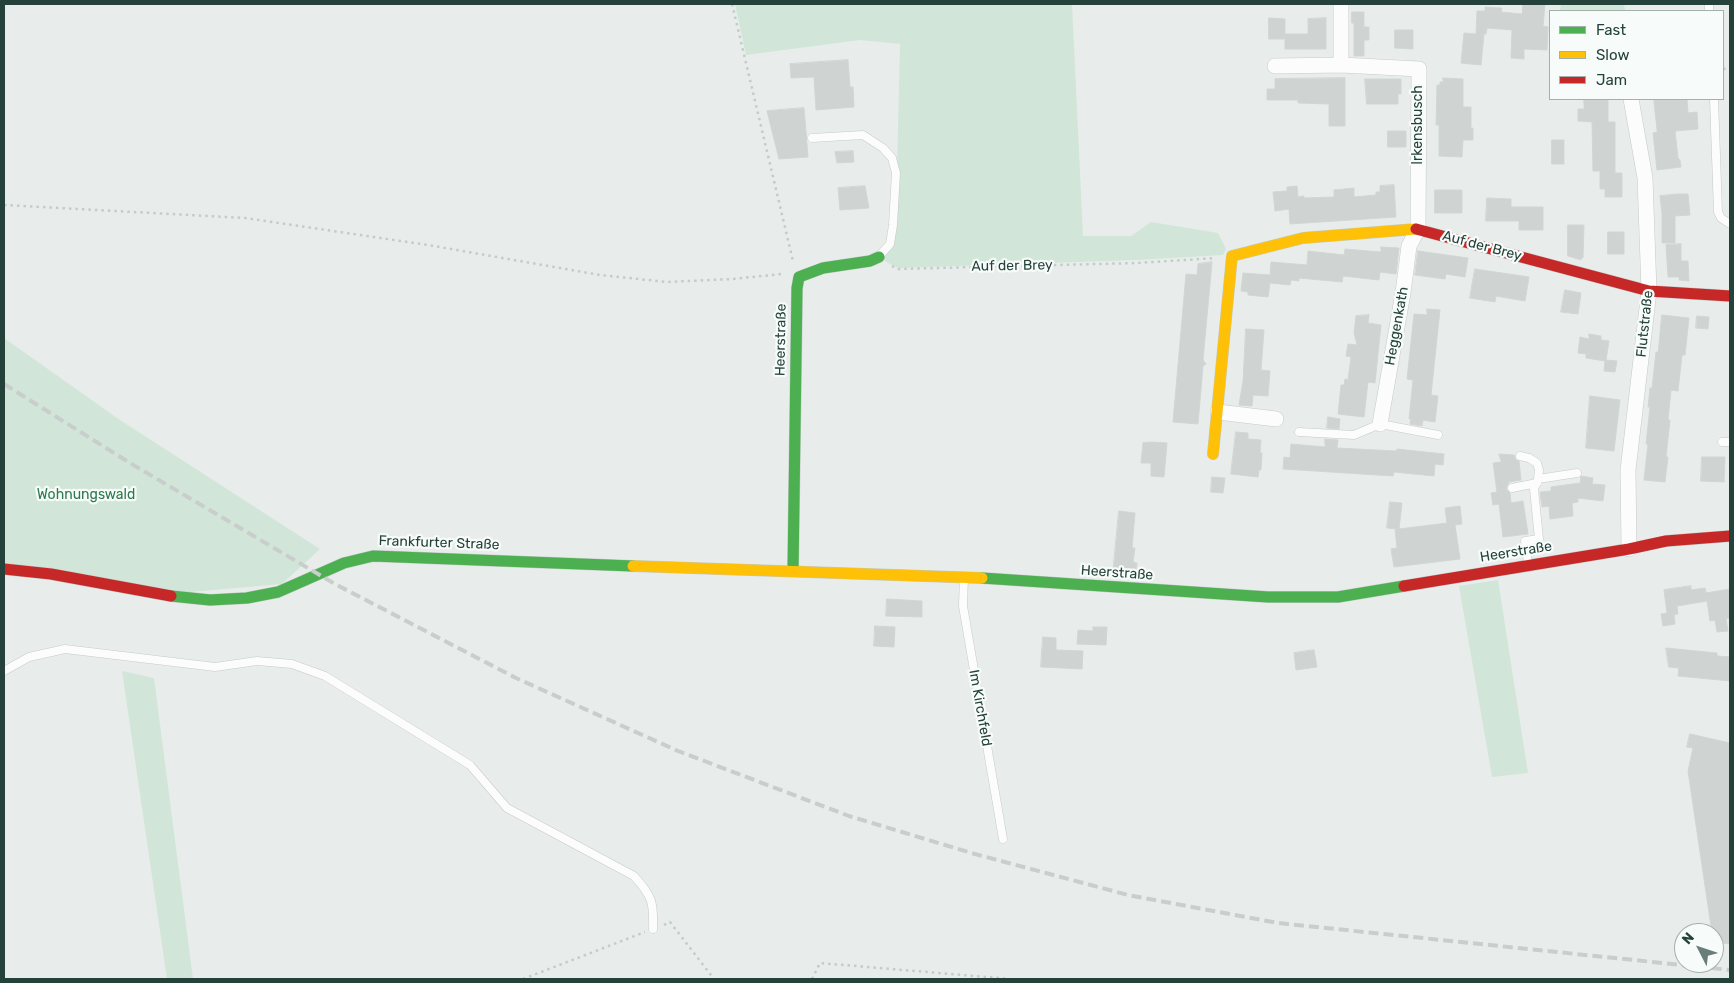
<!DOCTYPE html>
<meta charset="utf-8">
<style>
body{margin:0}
#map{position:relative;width:1734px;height:983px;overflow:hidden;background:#e8edeb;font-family:Rubik,sans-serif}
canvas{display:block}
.frame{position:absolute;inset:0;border:5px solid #24423a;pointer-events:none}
.legend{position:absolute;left:1549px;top:10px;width:175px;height:90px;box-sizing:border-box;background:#f7fbf9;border:1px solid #a3b1ad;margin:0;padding:6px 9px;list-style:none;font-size:15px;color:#24423a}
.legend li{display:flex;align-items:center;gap:10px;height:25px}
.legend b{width:25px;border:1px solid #a3b1ad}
.north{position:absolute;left:1674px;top:923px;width:50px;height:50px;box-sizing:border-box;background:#f7fbf9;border:1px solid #a3b1ad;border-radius:50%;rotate:311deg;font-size:14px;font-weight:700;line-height:20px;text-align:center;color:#24423a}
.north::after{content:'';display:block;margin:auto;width:18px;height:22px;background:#697e78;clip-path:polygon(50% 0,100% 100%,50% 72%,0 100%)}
</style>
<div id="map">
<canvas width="1734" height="983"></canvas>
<div class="frame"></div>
<ul class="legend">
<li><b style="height:6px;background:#4caf50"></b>Fast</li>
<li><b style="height:6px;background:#ffc107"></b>Slow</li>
<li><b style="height:6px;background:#c62828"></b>Jam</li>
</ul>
<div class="north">N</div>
</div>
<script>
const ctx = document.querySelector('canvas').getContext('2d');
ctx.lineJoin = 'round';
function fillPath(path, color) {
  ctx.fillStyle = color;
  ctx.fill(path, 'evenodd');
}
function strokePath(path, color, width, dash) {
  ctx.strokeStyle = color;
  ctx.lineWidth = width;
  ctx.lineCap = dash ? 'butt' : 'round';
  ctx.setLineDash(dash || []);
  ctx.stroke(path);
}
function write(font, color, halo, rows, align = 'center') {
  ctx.font = font + ' Rubik,sans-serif';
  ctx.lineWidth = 4.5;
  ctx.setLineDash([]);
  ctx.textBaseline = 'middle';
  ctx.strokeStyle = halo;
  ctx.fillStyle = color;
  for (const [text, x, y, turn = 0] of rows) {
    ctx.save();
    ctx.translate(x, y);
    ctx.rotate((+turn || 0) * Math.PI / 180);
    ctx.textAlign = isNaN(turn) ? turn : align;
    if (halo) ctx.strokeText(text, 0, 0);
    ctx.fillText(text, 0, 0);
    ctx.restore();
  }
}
fillPath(new Path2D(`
 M735,4h337l11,232h48l20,-14 67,11 8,16 -3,6 -86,5 -239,8 -10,-5 -7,-6 9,-10 7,-77 3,-126 -40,-4 -114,15z
 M1561,4h63l1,7h-65z
 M4,338l116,82 200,129 -38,35 -104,9 -174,-30z
 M1498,580l30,193 -36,4 -33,-191z
 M122,671l32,7 39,301h-26z`), '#d1e6d8');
const building = new Path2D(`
 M1523,4h22l-2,22 5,1 -1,23 -23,-1v10l-13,-1 1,-28 -25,-2 -1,6h-6h4l-3,31 -20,-2 3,-30 12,1 1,-23h8v-4l17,1 -1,4 21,2z
 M1352,12h12v15h5v13h-5v16h-10v-33h-2z
 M1269,18l16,1v20h-16z
 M1326,18v31h-41v-15h23v-15z
 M1395,30h18v19l-18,-1z
 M848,60l2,27h3l1,20 -38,3 -2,-33 -23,1 -1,-14z
 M1345,78v48h-16v-22l-31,-1v-3h-31v-11h8v-10z
 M1443,78l20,1v28h8v21h2v12h-10l-1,17 -23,-1v-31h-3l1,-40h3v-3h3z
 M1365,79h36v15h-3v10h-31z
 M1584,99h24v23h7v51h7v24h-17v-8h-5v-18h-7l-1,-49 -14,-1v-12h6z
 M1654,99h33l1,14 9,-1 1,17 -23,2 3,27 2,2 1,7 -24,3 -4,-37 4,-1z
 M804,108l4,49 -29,2 -12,-48z
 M1388,131h18v16h-18z
 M1552,140h12v24h-12z
 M853,151l1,11 -17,1 -2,-11z
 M1394,185l2,32 -106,7 -1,-15 -14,2 -2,-19 14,-1v-4l10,-1 1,11 6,-1v2l30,-1v-7l20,-2v9l22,-2v-3h4v-6z
 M865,186l4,22 -29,2 -2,-22z
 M1435,190h27v23h-27z
 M1678,194h10l2,21 -15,1v27h-13v-29l-2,-18z
 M1487,198l24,1v8h32v23h-24v-9h-33z
 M1568,225h16l-1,33h-2v2l-13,-4z
 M1608,232h16v22h-16z
 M1681,244v17h7l1,20 -10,-1v-3h-11l-2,-32z
 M1381,247l18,1 -3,26 -16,-2 -1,8 -36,-4 -1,6 -43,-4v3l-8,-1 -1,5 -20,-2 -2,14 -20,-2v-3l-7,-1 2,-18 27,2 1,-13 36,3 1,-14 36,4 1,-6 36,3z
 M1418,251l50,7 -3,19 -19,-3 -1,5 -30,-4z
 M1212,262l-9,98 3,4 -3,2 -5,58 -25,-2 13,-148 11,1 1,-11z
 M1475,269l54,8 -4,24 -29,-5 -1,6 -25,-4z
 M1565,290l16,3 -3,21 -17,-2z
 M1427,309l13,1 -9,85 7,1 -3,26 -12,-2 -1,6 -12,-2 1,-5h-2l4,-39 -6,-1 7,-65 13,1z
 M1369,315l-1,8 13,2 -6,58 -7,-1 -4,35 -26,-3 3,-29h3l1,-6 3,1 3,-23 -5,-1 2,-12 9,1 -3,-12 2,-17z
 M1662,315l27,3 -4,37h-3l-4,36 -7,-1 -3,30h2l-4,37h2l-3,25 -21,-2 4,-36h-2l4,-37h-2l2,-19h2l4,-36h2z
 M1697,316l12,1 -1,12 -12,-1z
 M1246,329l18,1 -3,40 9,1 -2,25 -15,-1 -1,11 -13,-1 4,-24z
 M1589,334l12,2v4l8,1 -3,19 11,1 -2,11 -11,-1 1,-10 -19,-3v-4l-8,-1 2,-16 9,2z
 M1590,396l30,4 -6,51 -28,-3z
 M1328,417l12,2 -1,10 -12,-1z
 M1236,432l12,1v6l13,1 -1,13h2l-1,17h-2l-1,7 -27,-3z
 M1325,439l13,1 -1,8 59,3 1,-2 47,5 -1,11 -8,-1 -1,12 -40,-4 -1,4 -110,-7 1,-12 6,1 1,-14 34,3z
 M1152,442l15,1 -3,34 -13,-1v-13h-10l2,-20z
 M1499,454l15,1 2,5 3,1 2,19 -12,2 -3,7 4,4 1,10 12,-2 5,33 -25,3 -4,-33 -6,1 -2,-12 6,-1 -4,-29 8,-1z
 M1702,457h23l-1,25 -23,-1z
 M1581,476l12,2 -1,6 13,1 -2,16 -25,-3v4l-6,1 1,13 -23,3 -1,-13 -7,1 -2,-15 11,-1v-4l29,-4z
 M1212,477l13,1 -2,15 -12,-1z
 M1390,502l12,1 -3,26 48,-6 -2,-15 15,-2 2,18 -7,1 5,34 -66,8 -3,-18 6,-1 -2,-19h4l-12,-1z
 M1119,511l16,2 -3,35h3l-2,14 4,1 -1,13 -23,-2z
 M1691,586v4l14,-2 1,5 24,-4v29l-4,1 2,12 -11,1 -2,-12 -5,1 -3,-20 -30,5 1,8 -4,1 1,9 -12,2 -2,-12 6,-1 -3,-23z
 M887,599l35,2v16l-36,-1z
 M875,626l20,1 -1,20 -20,-1z
 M1093,627h14l-1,18 -29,-1 1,-14 15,1z
 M1043,637l13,1v12l27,1 -1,18 -41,-2z
 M1666,648l51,5v3l13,1v24l-52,-5 1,-8 -10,-1z
 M1314,650l3,17 -21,3 -2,-17z
 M1690,734l40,9v201l-16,-2v-9h-2l-24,-162 5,-23 -6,-1z`);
fillPath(building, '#cfd4d2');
strokePath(building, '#d1d6d4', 1);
const lane = new Path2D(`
 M1709,4v7
 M1714,99l4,113 3,6 9,6
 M812,138l51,-3 20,13 9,10 4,15 -3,52 -3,19 -10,11
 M1299,432l55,3 26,-11 58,11
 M1722,442h8
 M1520,456l9,2 8,5 2,7 -1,9
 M1512,488l25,-5
 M1528,563l-3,-22 14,-2 -5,-50 4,-10 39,-6
 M964,577l-1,29 40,233
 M4,671l25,-14 36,-8 150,18 42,-6 35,3 33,12 145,89 37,43 127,68c18,20 20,26 19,53`);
const street = new Path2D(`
 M1341,4v61l78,4 -1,160 -9,17 -6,47 -23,131
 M1275,66l66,-1
 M1218,412l58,7
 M1629,549l-1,-79 21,-179 -4,-113 -14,-79`);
const fast = new Path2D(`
 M793,571l4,-283 2,-11 24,-9 47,-7 9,-4
 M982,578l286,19h70l66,-11
 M171,596l39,4 37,-2 31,-6 66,-29 29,-7 260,10`);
const slow = new Path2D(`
 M1213,454l19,-198 71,-18 113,-9
 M633,566l349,12`);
const jam = new Path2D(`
 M1416,229l233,62 81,5
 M4,569l47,5 120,22
 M1404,586l225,-37 37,-8 64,-5`);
strokePath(lane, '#c5cac8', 9);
strokePath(street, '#c5cac8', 16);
strokePath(fast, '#c3cbc8', 12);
strokePath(slow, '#c3cbc8', 12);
strokePath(jam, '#c3cbc8', 12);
strokePath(new Path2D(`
 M732,4l61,257
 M1723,69l7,-1
 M4,205l241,13 183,27 172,30 67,7 65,-3 50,-5
 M892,266l6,3 239,-6 79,-5
 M664,925l6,-3 44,57
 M523,979l122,-47
 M812,979l8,-16 190,16`), '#c3ccca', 2.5, [2.5, 4]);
strokePath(lane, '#fcfcfc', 8);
strokePath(street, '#fcfcfc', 15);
strokePath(fast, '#4caf50', 11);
strokePath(slow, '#ffc107', 11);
strokePath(jam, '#c62828', 11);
strokePath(new Path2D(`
 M4,384l126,79 205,121 181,94 162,73 171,65 126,38 153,41 150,28 452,47`), '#c9cdcc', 4, [10, 5]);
write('14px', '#24423a', '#f7fbf9', [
 ["Irkensbusch",1418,125,-90],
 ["Auf der Brey",1482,246,15],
 ["Auf der Brey",1012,266,-1],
 ["Flutstraße",1645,324,-84],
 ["Heggenkath",1397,326,-80],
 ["Heerstraße",781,340,-89],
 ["Frankfurter Straße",439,543,2],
 ["Heerstraße",1516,552,-9],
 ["Heerstraße",1117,573,4],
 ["Im Kirchfeld",980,708,80]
]);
write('14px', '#2d7a4b', '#f7fbf9', [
 ["Wohnungswald",86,495]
]);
</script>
